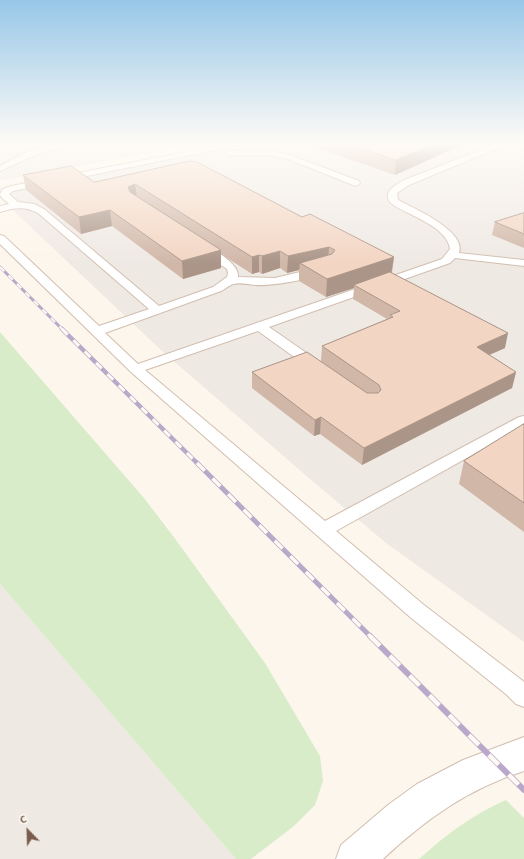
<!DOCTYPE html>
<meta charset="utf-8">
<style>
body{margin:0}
#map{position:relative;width:524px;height:859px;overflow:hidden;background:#fdf6ec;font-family:"Alegreya Sans",sans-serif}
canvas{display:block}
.north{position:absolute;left:8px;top:811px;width:40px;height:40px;-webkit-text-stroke:3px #fffaf3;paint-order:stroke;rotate:337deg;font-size:11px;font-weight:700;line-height:16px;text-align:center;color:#7a5c4d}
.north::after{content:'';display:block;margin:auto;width:14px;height:18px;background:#7a5c4d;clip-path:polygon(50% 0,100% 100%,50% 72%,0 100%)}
</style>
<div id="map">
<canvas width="524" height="859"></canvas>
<div class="north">С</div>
</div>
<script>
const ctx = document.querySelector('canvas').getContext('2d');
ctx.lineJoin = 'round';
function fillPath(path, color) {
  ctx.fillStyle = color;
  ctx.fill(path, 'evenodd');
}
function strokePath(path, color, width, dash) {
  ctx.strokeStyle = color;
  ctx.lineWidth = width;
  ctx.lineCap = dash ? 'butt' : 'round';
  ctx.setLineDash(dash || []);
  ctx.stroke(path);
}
fillPath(new Path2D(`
 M0,143h524v499l-138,-99 -69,-58 -155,-134 -162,-153v-10l207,-40 -9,-4 -198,37z
 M0,584l236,275h-236z`), '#efe9e4');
fillPath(new Path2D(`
 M0,332l144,166 32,42 89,123 55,93 3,25 -8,24 -21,21 -43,33h-15l-236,-275z
 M506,800l18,18v41h-105c28,-25 53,-44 87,-59z`), '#d8ecc9');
const lane = new Path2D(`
 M61,143h14l-38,11 -37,17v-5l31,-16z
 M232,143h17l-236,48 -4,3 9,8 16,2 10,5 115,97 54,-19 14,-10 1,-4 -1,-4 -27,-18 -1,-2 5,-3c11,3 36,19 34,31l37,1 42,-10 5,3c-7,9 -53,15 -66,14 -6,0 -16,-3 -22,-1 -3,0 -9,5 -13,7l-116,42 33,31 304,-105 8,-10c-3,-23 -41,-33 -58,-45 -4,-3 -6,-9 -2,-14 9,-10 28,-15 40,-20 23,-9 46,-18 68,-27h6l1,2 -96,40 -12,8 1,7c15,8 69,31 61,53l65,7v6l-69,-8 -5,5 -181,64 52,36 2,3 -2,3h-10l-53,-38 -113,39 180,151 194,-104 5,-1v10l-188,105 88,74 99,76 1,1v25l-8,-3 -9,-9 -97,-78 -279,-245 -131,-128v-9l4,1 95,90 50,-17 -111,-96c-14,-7 -24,-5 -38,-1v-6l9,-2 -8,-7 -1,-3 3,-5 8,-3z
 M227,151h43l20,4 69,26 1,2 -4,3 -3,-1 -65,-26 -18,-4h-43z`);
const street = new Path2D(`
 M524,737v34c-56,18 -98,48 -141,88h-47l5,-14 47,-40 29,-21 46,-24z`);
strokePath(lane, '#d1beb0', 2);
strokePath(street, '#d1beb0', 2);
fillPath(lane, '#fff');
fillPath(street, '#fff');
const railFar3 = new Path2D(`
 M0,267l63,63`);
const railFar2 = new Path2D(`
 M62,329l136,135`);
const railFar1 = new Path2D(`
 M197,463l174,174`);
const rail = new Path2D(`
 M370,636l154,154`);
strokePath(railFar3, '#b9a8c9', 3);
strokePath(railFar2, '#b9a8c9', 4.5);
strokePath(railFar1, '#b9a8c9', 5);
strokePath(rail, '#b9a8c9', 6);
strokePath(railFar3, '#fffaf3', 2, [6]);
strokePath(railFar2, '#fffaf3', 3, [8]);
strokePath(railFar1, '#fffaf3', 3.5, [11]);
strokePath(rail, '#fffaf3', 4.5, [14]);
fillPath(new Path2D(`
 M303,143h163l-71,32z
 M190,161l112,56 92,40 -2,16 113,75 -16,7 27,17 -4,16 -150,77 -42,-31 -6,2 -62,-48v-16l69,-11 1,-15 65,-27 -34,-20 1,-11 -28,9 -27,-16v-11l-12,3 -7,-5 -18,6 -3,-2 -7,2 -31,-20v14l-38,11 -71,-53 -31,8 -55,-44 -3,-15 71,7z
 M524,213v35l-32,-13 3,-13z
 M524,424v108l-65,-48 5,-23z`), '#d1b7a8');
fillPath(new Path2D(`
 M436,143h30l-71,32 1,-15z
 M135,184l2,16 -7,3 -2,-16z
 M110,210l2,16 -31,8 -2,-17z
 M329,247l-1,17 -28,-1 -1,7 -12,3 1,-17z
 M221,250v18l-38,11 -1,-18z
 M280,251v17l-18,6v-18z
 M259,255v17l-7,2v-17z
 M394,257l-3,18 -37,10v3l-28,9 1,-18z
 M508,333l-3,15 -32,14 4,-15z
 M516,372l-4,16 -150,77 2,-17z
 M321,417l-1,17 -6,2 1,-16z`), '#aa9588');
const building = new Path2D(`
 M345,143h91l-40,17z
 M190,161l7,1 105,55 8,-3 84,43 -67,22 -27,-16 32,-9 3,-4 -6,-3 -41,9 -8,-5 -18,5 -3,-1 -7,2 -117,-73 -7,3 2,5 91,58 -39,11 -72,-51 -31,7 -56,-42 48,-9 23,16z
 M524,213v21l-29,-12z
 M390,272l118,61 -31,14 39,25 -152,76 -43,-31 -6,3 -63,-48 55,-20 60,41h11l3,-3 -2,-5 -57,-39 71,-29 -3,-2 10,-4 -46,-26z
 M524,424v79l-60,-42z`);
fillPath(building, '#f3d5c3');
strokePath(building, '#aa9588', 1);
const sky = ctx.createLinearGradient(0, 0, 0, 264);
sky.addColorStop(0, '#97c7e8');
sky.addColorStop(0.54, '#fefbf6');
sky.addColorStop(1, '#fefbf600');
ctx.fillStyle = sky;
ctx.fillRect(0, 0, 524, 264);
</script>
